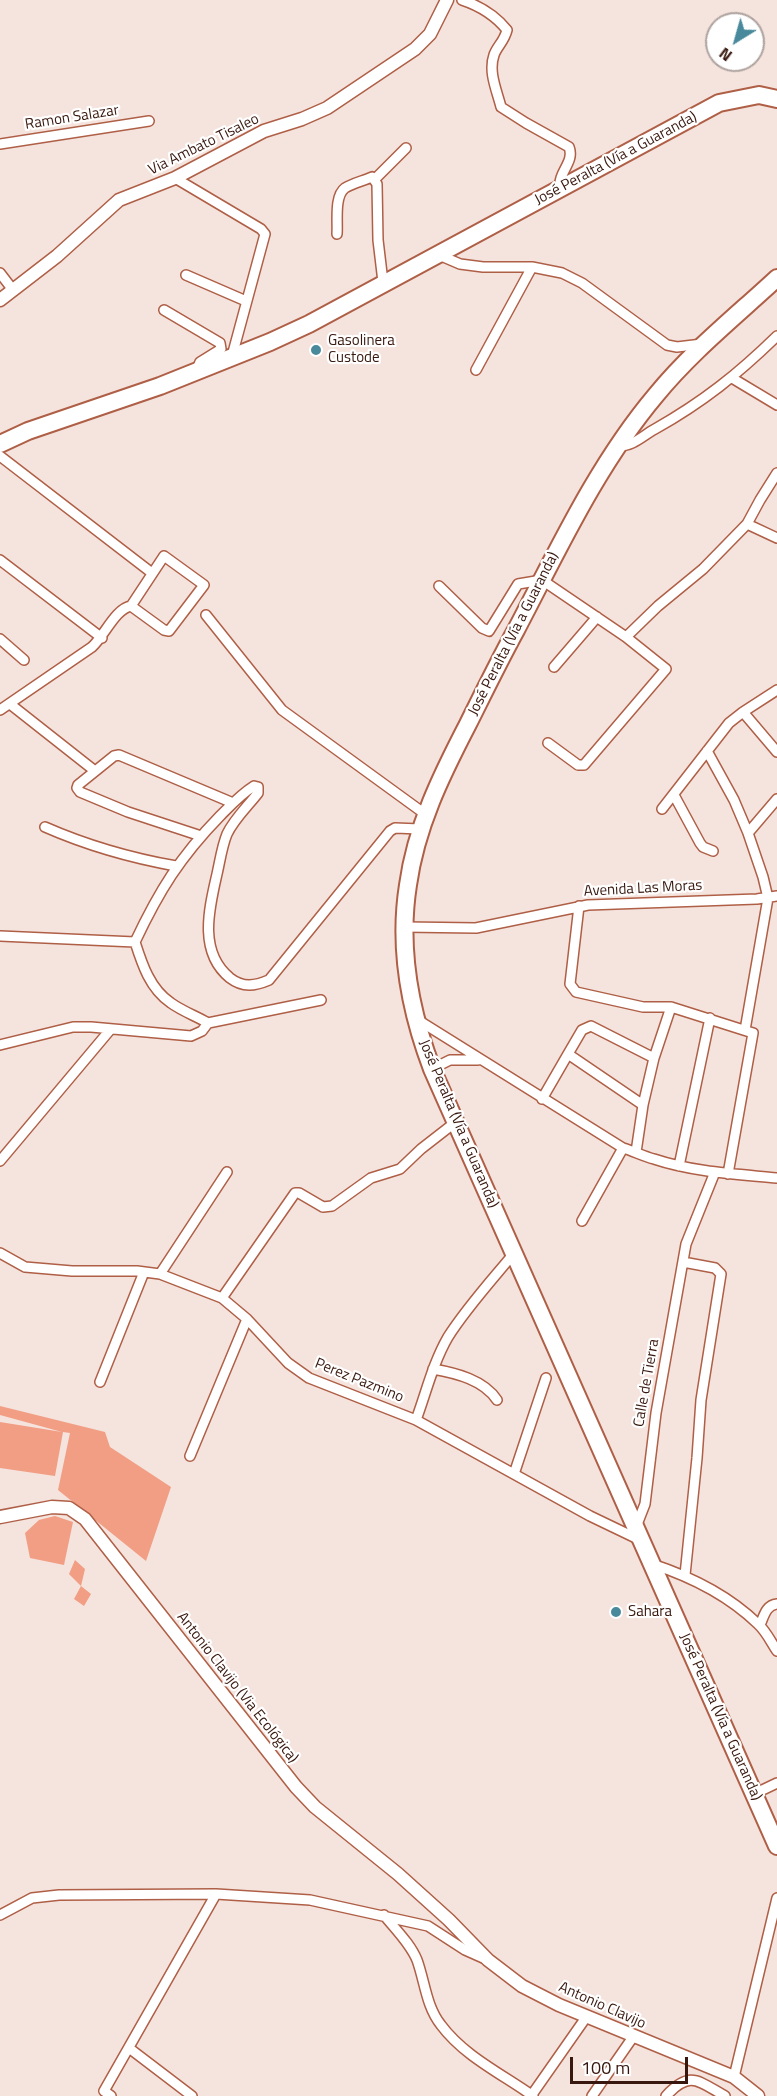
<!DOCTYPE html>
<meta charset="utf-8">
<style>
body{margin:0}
#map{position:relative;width:777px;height:2096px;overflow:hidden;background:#f5e3dd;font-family:"Titillium Web",sans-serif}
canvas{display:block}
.north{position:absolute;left:705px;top:12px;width:60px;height:60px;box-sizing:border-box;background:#fff;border:2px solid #afa39f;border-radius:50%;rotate:217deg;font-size:16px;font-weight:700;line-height:24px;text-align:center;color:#38180e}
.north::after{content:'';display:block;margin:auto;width:21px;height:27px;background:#48899b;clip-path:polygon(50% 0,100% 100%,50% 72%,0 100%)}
.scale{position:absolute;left:570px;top:2057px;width:118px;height:27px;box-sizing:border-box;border:3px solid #38180e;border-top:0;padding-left:8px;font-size:18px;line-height:21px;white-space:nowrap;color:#38180e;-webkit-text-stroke:4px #fff;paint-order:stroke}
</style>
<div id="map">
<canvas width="777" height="2096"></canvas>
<div class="north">N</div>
<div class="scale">100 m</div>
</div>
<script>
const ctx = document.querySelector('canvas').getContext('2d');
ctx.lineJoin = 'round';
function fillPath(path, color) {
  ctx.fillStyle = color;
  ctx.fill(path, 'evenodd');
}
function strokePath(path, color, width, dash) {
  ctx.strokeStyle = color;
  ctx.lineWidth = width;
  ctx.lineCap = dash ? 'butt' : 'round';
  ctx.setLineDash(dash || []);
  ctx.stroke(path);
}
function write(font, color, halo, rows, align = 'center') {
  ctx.font = font + ' "Titillium Web",sans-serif';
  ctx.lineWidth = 4.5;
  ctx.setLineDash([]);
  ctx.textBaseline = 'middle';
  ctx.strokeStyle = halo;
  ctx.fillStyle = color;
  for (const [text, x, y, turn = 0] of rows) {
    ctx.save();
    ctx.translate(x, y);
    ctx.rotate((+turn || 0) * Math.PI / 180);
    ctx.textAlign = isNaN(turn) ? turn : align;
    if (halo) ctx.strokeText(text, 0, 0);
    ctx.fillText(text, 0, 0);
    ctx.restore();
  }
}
fillPath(new Path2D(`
 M0,1406l105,26 5,15 61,40 -25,74 -88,-71 12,-57 -7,-1 -8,44 -55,-8v-46l62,10 -62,-17z
 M55,1516l18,6 -9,43 -34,-7 -5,-25 14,-13z
 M75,1560l10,9 -4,17 10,8 -7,12 -10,-7 7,-13 -12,-12z`), '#f19e84');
const street = new Path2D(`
 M462,0c18,6 33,15 45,30 -3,12 -10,16 -13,25 -6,17 3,36 7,52l25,16 43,24c6,15 -11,25 -9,40
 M0,144l149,-23
 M175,178l86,51 4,5 -33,122
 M375,179l31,-31
 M337,234c1,-12 -3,-38 8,-46 8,-5 18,-7 27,-11l5,7 1,56 5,42
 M439,255l21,9 23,3h49l30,6 20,10 85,62 10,2 25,-3
 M0,273l13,17
 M186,275l60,26
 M164,310l56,33 1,6 -21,13 -2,5
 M476,370l56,-103
 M732,378l45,27
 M618,446c16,0 24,-10 37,-17 48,-27 83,-55 122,-93
 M0,456l152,117
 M747,524l30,14
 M164,556l40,29 -35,46 -5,-1 -33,-24z
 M0,560l102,78
 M439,586l43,42 7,3 29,-47 24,-4 84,57 40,32 -82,96h-6l-30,-22
 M206,615l76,95 143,104
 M626,637l32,-31 45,-37 44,-45 13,-24 17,-27
 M0,639l24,21
 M554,667l43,-50
 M10,704l85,67
 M0,710l92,-63c13,-12 23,-38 39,-41
 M743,712l34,40
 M707,751l27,49 14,33
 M674,795l26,48 3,4 10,4
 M662,809l67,-86 14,-11 34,-22
 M45,827c41,18 86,31 131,39
 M201,836l-73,-24 -48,-20 -3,-4 1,-3 36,-29 5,-1 114,48
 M579,906l-9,78 6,8 67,15h28l-17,51 -11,47
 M404,927l72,1 112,-23 169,-6 20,-3
 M0,936l135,6
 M671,1007l82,26 -25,141
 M418,1020l205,128c10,3 20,8 31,11 39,13 82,15 123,19
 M208,1023l113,-23
 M745,1030l23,-132 -5,-21 -15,-44 29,-34
 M0,1045l73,-18h18l100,9 11,-5 6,-8c-12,-7 -26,-12 -37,-20 -21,-14 -29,-39 -36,-61 24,-51 45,-85 85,-126 10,-10 21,-22 34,-30l4,1v6c-10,13 -24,26 -31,41 -5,12 -7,27 -10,40 -8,35 -19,78 13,104 13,10 25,8 39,2l121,-149 5,-3 25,1
 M568,1054l14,-24 9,-4 63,32
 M432,1069l18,-9h28
 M542,1099l26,-45 75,51 -7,47
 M0,1161l110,-131
 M679,1166l31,-148
 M582,1221l41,-73
 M0,1253l25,14 47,4h65l23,3 62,24 25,21 41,44 21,15 107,42 174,96 50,24
 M683,1262l32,6 6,6 -20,126 -4,58 -12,117
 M160,1274l67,-102
 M222,1298l73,-105h4l24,14 9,-1 39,-28 29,-9 21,-20 36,-28
 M433,1369c23,4 51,11 64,31
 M100,1382l44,-110
 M416,1420c10,-27 17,-57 32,-83 19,-30 44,-57 67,-85
 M190,1456l57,-137
 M514,1474l32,-96
 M636,1527l9,-23 11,-91 30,-169 29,-72
 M652,1564c40,13 76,31 106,60 8,7 13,18 19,27
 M760,1625c4,-9 6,-20 17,-21
 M754,1794l23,-11
 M0,1915l32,-17 27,-3 157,-1 94,6 118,26 37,24 18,8
 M384,1915c11,14 26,28 33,45 8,22 9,46 24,65 23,31 61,49 92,71
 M129,2048l63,48
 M734,2077l43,-179
 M111,2096l-7,-5 112,-197
 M531,2096l56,-80
 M592,2096l41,-59
 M666,2096c24,-26 32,-15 59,0`);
const secondary = new Path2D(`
 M0,300l57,-44 62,-56 56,-22 89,-47 38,-12 25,-11 88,-59 15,-15 17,-34
 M0,1517l52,-10 17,1 16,11 211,268 19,20 83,67 51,46 39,40 34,26 37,19 175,72 24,19`);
const highway = new Path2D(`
 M777,278c-41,38 -86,74 -121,117 -59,70 -98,155 -140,235 -17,31 -32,62 -48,94 -27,52 -52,103 -60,161 -10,63 2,126 24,184l345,777
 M0,444l28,-13 132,-45 110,-44 39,-18 410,-221 40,-8 18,4`);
strokePath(street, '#af5f46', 12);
strokePath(secondary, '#af5f46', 15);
strokePath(highway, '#af5f46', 20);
strokePath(street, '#fff', 9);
strokePath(secondary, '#fff', 12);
strokePath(highway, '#fff', 16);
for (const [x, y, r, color] of [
 [316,350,6,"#48899b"],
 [616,1612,6,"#48899b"]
]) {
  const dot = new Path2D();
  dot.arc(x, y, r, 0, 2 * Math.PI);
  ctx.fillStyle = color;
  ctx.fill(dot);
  strokePath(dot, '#fff', 2);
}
write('15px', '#38180e', '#fff', [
 ["Ramon Salazar",72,118,-9],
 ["Via Ambato Tisaleo",204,145,-26],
 ["José Peralta (Vía a Guaranda)",616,159,-28],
 ["José Peralta (Vía a Guaranda)",514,634,-63],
 ["Avenida Las Moras",643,889,-3],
 ["José Peralta (Vía a Guaranda)",458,1124,67],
 ["Perez Pazmino",359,1381,22],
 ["Calle de Tierra",647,1383,-80],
 ["Antonio Clavijo (Via Ecológica)",237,1688,52],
 ["José Peralta (Vía a Guaranda)",720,1717,66],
 ["Antonio Clavijo",602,2006,24]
]);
write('15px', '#38180e', '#fff', [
 ["Gasolinera",328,341],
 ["Custode",328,358],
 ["Sahara",628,1612]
], 'left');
</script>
